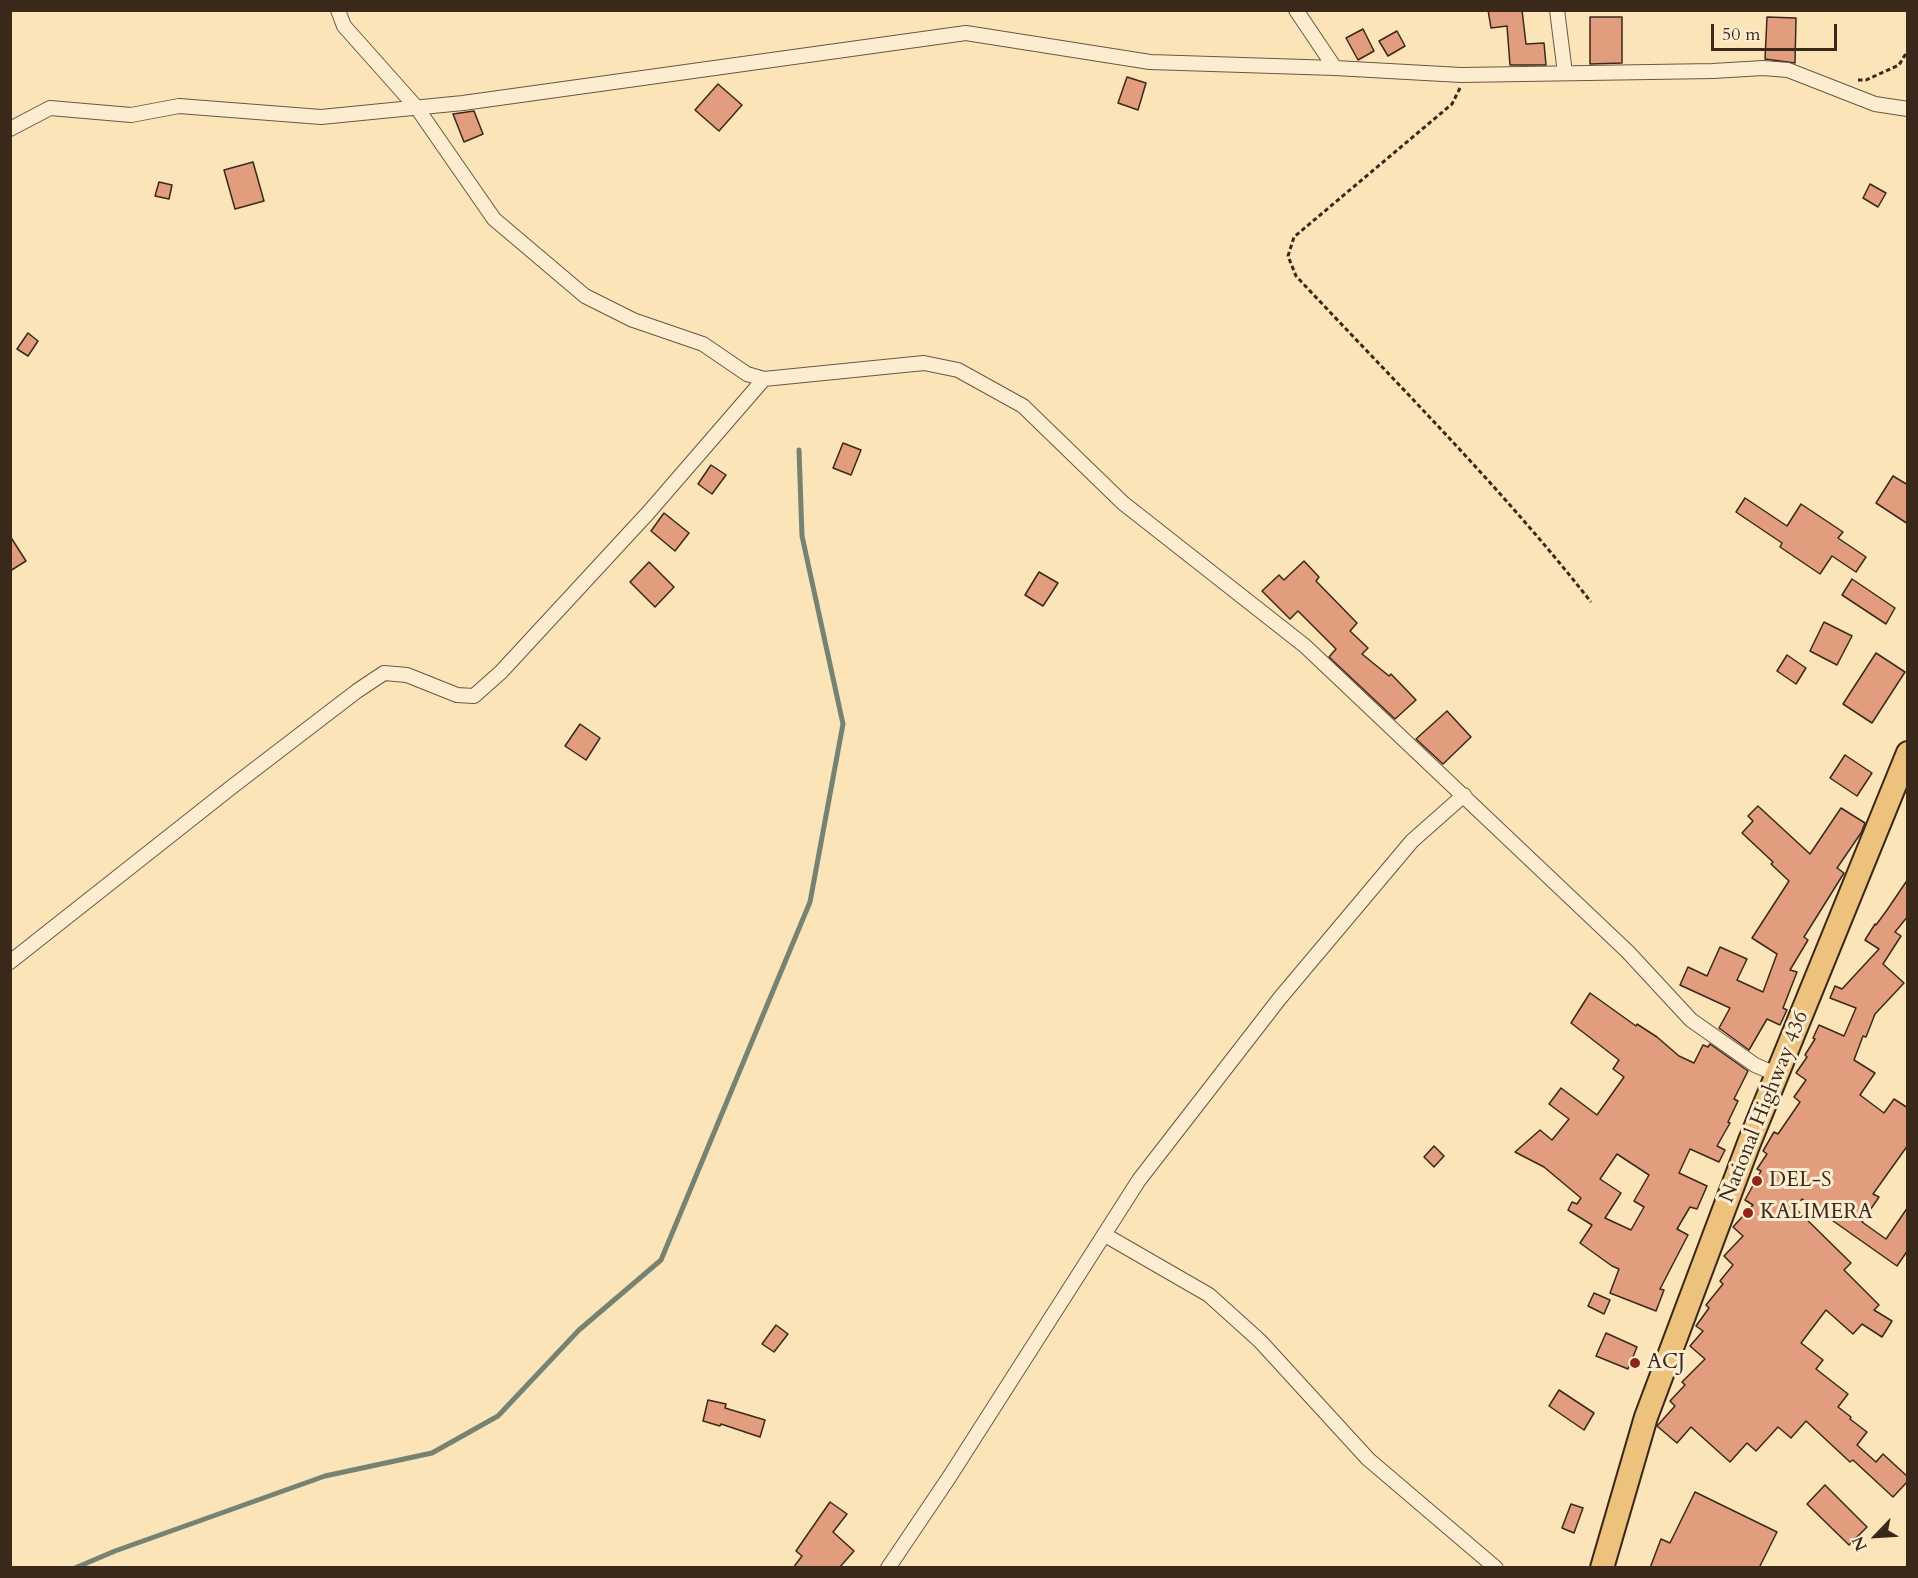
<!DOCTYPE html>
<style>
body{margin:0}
#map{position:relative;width:1918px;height:1578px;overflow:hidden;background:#fae4b8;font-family:Cardo,serif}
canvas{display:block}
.frame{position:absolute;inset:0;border:12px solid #3a281b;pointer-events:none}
.north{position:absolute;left:1846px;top:1506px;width:60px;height:60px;-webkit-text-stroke:4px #fcedd1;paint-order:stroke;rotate:245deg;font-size:16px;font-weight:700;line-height:24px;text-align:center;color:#3a281b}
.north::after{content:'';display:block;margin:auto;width:21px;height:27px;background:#3a281b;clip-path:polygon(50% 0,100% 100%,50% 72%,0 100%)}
.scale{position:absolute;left:1711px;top:24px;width:126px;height:27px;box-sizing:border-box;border:3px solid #3a281b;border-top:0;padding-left:8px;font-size:18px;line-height:21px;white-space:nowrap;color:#3a281b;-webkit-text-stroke:4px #fcedd1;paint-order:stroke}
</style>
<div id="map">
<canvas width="1918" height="1578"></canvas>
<div class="frame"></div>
<div class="north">N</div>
<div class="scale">50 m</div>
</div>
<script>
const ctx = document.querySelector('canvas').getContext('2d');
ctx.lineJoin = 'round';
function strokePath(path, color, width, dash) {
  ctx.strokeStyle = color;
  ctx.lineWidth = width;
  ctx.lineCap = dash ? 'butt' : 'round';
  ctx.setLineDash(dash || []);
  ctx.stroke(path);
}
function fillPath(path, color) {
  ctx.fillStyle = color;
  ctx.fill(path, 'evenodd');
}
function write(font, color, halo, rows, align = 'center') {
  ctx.font = font + ' Cardo,serif';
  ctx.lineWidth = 6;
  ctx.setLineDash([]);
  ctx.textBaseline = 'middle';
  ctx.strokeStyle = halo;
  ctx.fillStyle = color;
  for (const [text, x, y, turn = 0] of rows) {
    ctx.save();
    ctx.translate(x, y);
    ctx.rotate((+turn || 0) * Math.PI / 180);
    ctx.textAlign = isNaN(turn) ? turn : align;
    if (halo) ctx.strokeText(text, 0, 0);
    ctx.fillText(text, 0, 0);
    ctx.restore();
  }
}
strokePath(new Path2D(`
 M75,1568l40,-17 210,-75 107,-23 66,-37 81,-86 82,-70 149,-358 33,-178 -41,-188 -3,-86`), '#768373', 5);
const building = new Path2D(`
 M1488,10h34l4,34 18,-1 2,22h-36l-3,-39 -16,2z
 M1590,17h32v46l-32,1z
 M1767,17l29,1 -1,45 -30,-4z
 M1363,29l11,22 -16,9 -12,-22z
 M1397,31l8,15 -17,10 -9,-15z
 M1127,77l19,6 -8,27 -20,-7z
 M718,84l24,21 -23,26 -24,-21z
 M474,111l9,23 -19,8 -11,-28z
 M253,162l11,39 -29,8 -11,-39z
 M159,182l13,3 -3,14 -14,-3z
 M1870,184l16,9 -8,14 -15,-9z
 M28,333l10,8 -10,15 -11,-7z
 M843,443l18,7 -10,25 -18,-7z
 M711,465l15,10 -14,19 -14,-10z
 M1893,476l15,9v39l-32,-21z
 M1745,498l42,28 14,-22 42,28 -5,6 28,19 -10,15 -24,-16 -12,18 -40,-27 2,-4 -46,-31z
 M664,513l25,20 -14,18 -24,-20z
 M10,536l16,25 -16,10z
 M1304,561l15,16 -3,4 41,42 -7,8 18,17 -6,6 27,22 2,-2 25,26 -21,19 -66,-62 7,-8 -38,-38 -8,8 -28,-28 17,-16 5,5z
 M649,562l25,25 -19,20 -25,-25z
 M1039,572l19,11 -15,23 -18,-11z
 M1852,579l43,29 -9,16 -44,-29z
 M1824,622l28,14 -15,29 -27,-14z
 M1876,653l29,19 -33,51 -29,-19z
 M1787,655l19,13 -10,16 -19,-13z
 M1447,711l24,26 -28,27 -27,-25z
 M580,724l20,14 -14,22 -21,-14z
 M1845,755l27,18 -15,23 -27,-18z
 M1758,806l52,48 31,-46 24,15 -4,10 -24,35 7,5 -40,64 4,3 -18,30 7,2 -14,36 4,2 -7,15 -13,-6 -18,31 -30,-22 11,-20 -50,-23 8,-18 19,9 13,-29 27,12 -10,21 26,12 14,-38 -25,-16 37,-57 -18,-17 2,-2 -31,-29 11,-12 -5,-5z
 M1908,879v37l-13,16 6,4 -18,28 21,19 -29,31 -9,23 -3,-1 -9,24 21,13 -15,22 24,18 10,-14 14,9v37l-35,49 6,3 -17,25 24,17 22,-32v43l-11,16 -95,-67 -7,9 56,55 -7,7 35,35 -5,5 18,11 -10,16 -20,-13 -9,10 -27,-24 -25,33 22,17 -7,9 32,25 -10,13 13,10 -1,2 17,13 -10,13 19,17 7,-8 25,23v4l-15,16 -40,-37 -3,2 -44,-41 -15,17 -13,-11 -22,24 -9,-8 -17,19 -39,-35 -14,16 -20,-17 18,-20 -5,-5 15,-16 -3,-3 23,-23 -15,-13 13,-15 -7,-5 13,-18 -3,-3 17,-21 -3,-3 13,-16 -9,-9 19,-20 -10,-9 20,-22 -8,-5 16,-29 -4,-2 10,-15 -4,-3 11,-19 4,2 22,-32 -6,-5 12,-17 -10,-7 11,-16 -2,-2 10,-16 -2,-1 6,-13 25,11 12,-28 -26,-10 5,-12 7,3 37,-40 -14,-9 10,-16 1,1 11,-15z
 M1590,993l46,33 1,-2 20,13 22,19 15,7 9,-18 5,2 2,-3 38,27 -14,28 4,2 -10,21 2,1 -13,23 8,4 -6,12 -29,-13 -11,24 28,13 -10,23 -7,-2 -13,22 11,6 -28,54 4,1 -8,21 -46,-18 9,-24 -7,-3 -32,-23 12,-18 -24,-15 4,-8 5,2 4,-6 -37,-31 -29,-15 25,-22 12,10 17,-21 -20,-15 12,-16 36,27 27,-38 -11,-8 6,-9 -48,-37zM1617,1154l32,21 -15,26 10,6 -13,23 -26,-12 16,-25 -21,-14z
 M1434,1146l10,10 -10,11 -10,-10z
 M1594,1293l16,7 -6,14 -16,-8z
 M776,1325l12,9 -14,18 -12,-8z
 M1606,1333l31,14 -9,22 -32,-13z
 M1559,1390l35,23 -10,17 -35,-24z
 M708,1400l18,4 -1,4 40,12 -5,17 -39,-13 -1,2 -17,-5z
 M1825,1485l42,42 -18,18 -42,-41z
 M1695,1492l82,40 -18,36h-109l11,-29 9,4z
 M830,1502l17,12 -14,18 21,19 -15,17h-46l9,-12 -6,-5z
 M1571,1504l12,4 -9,25 -12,-5z`);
fillPath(building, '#e29d7f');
strokePath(building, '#3a281b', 1.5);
const street = new Path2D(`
 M338,10l6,16 73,82 77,111 91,77 48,24 70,24 44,30 17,5 160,-16 34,7 65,36 100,97 182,143 323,306 63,68 64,45 23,10
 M1296,10l39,58
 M1557,10l8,63
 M10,129l40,-21 81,7 48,-9 142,11 142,-14 503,-70 184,29 185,6 126,7 252,-4 50,-3 25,2 87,34 33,5
 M10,962l223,-176 124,-95 27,-18 23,2 50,20 17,1 27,-24 147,-159 116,-134
 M1105,1235l104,60 51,46 108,118 128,109
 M888,1568l62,-92 189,-296 141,-182 132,-157 52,-46`);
const primary = new Path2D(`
 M1602,1568l44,-151 103,-274 159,-390`);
strokePath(street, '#6a5742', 16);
strokePath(primary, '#3a281b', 26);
strokePath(new Path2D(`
 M1858,80h8l33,-15 9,-15
 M1460,88l-8,16 -158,133 -6,19 8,20c100,107 205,211 295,326`), '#3a281b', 3, [4.5, 3]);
strokePath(street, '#fcedd1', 14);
strokePath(primary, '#edc27c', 22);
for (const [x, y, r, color] of [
 [1757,1181,6,"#8f2418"],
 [1748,1213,6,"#8f2418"],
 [1635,1363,6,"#8f2418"]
]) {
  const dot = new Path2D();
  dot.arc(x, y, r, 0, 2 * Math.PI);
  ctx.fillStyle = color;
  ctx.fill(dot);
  strokePath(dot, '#fcedd1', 2);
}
write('21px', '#3a281b', '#fcedd1', [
 ["National Highway 436",1765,1107,-68]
]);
write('21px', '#3a281b', '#fcedd1', [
 ["DEL-S",1769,1181],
 ["KALIMERA",1760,1213],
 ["ACJ",1647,1363]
], 'left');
</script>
